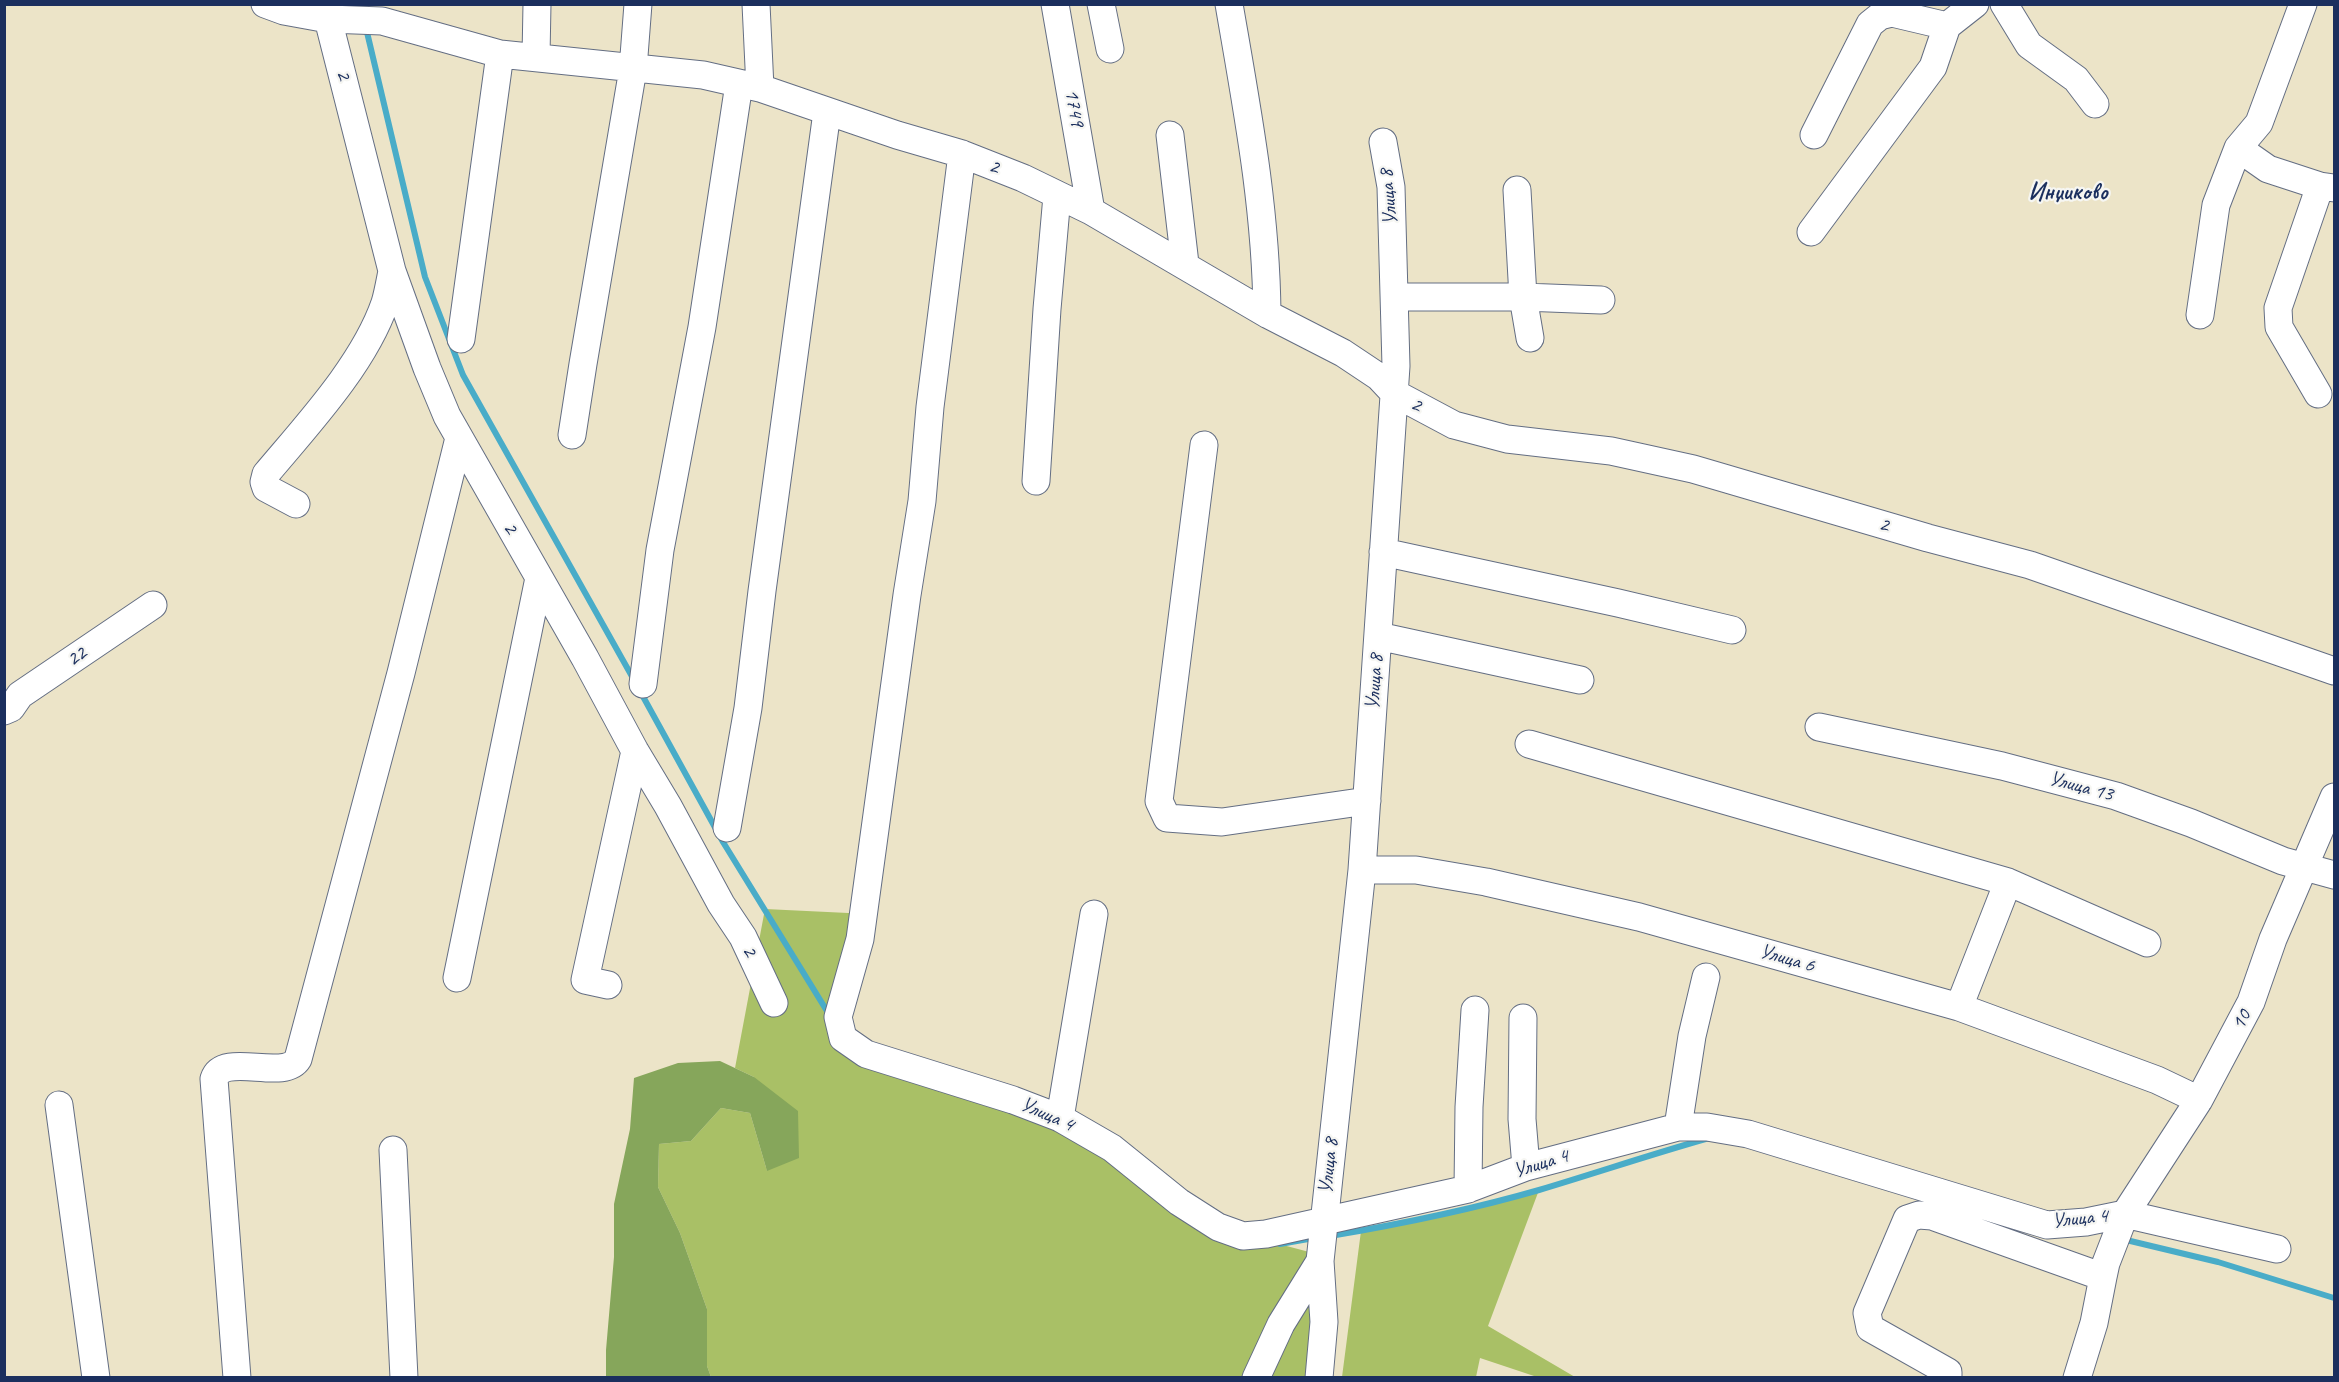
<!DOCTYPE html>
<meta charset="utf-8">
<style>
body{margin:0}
#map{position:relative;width:2339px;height:1382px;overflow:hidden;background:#ece4c8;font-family:Caveat,sans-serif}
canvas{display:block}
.frame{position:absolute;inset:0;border:6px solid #1b2f5e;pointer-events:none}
</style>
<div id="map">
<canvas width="2339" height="1382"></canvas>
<div class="frame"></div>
</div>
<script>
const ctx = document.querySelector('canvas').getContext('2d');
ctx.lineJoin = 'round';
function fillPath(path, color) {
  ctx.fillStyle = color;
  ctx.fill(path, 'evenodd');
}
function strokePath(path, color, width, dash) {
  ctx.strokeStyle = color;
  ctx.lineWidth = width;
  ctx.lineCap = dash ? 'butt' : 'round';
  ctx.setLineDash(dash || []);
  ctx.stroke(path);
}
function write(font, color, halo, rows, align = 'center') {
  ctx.font = font + ' Caveat,sans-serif';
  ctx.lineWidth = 4.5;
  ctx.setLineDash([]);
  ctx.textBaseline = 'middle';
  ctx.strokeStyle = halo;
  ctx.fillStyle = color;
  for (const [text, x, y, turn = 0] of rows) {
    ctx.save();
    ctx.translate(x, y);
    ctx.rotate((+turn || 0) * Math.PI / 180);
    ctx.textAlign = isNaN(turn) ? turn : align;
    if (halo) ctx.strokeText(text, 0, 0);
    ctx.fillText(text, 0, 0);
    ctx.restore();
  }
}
fillPath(new Path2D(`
 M765,909l104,5 -20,126 160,50 170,103 100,51 34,9 1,124h-603l-4,-11v-57l-27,-76 -22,-46 1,-43 32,-3 30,-33 29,5 17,58 -13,-94 -19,-9z
 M1539,1190l-51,136 87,51h-38l-57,-19 -4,19h-134l19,-146 52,-9z`), '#a9c066');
fillPath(new Path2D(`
 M720,1061l34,16 44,34 1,47 -32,13 -17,-58 -29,-5 -30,33 -32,3 -1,43 22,46 27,76v57l4,11h-105v-27l8,-93v-53l16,-75 4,-51 44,-15z`), '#86a65b');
strokePath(new Path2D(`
 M366,28l59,249 38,98 171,305
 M640,691l83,151 107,174
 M1330,1236c71,-12 140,-26 209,-46 57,-17 113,-36 170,-52
 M2122,1239l96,23 116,36
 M1280,1244l34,-6`), '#49acc8', 6);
const minor = new Path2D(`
 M265,4l19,7 44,8 54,2 118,33 203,21 57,13 137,47 65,19 61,24 68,33 176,103 76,39 36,24 15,16 60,32 53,14 104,12 82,18 235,69 102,27 304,106
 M756,4l4,84
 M1055,4l36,207
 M1101,4l9,45
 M1229,4c18,105 37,203 38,310
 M2004,4l25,41 47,34 19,25
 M328,19l64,252 35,97 20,48 138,242 50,93 33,55 53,98 22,33 31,66
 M536,57l1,-53
 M1170,135l15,129
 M1814,135l56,-111 10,-8 12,-3 55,13
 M2238,148l30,21 52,17 14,2
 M962,154l-32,253 -8,94 -15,94 -47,344 -22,78 5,21 23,16 147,46 47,18 52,30 67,54 39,25 25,9 23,-2 202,-45 58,-22 152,-40h29l41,7 299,91 39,-3 39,-8 152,35
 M1517,190l6,107 7,41
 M1811,232l122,-165 14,-41 28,-22
 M1395,297h128l78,3
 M2200,315l16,-110 22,-57 21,-25 44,-119
 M461,339l39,-285
 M2318,394l-39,-67 -1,-19 42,-122
 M572,435l11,-71 50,-295 5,-65
 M1204,445l-45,356 8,17 55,4 145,-21
 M1036,481l11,-172 10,-113
 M296,504l-30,-16 -2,-6 2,-8c42,-50 98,-110 119,-171 3,-10 5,-22 7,-32
 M1383,552l235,51 114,27
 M1378,636l202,44
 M643,684l17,-134 42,-223 37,-243
 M4,711l7,-3 9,-13 133,-90
 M1819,727l183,39 114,30 75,27 92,38 51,14
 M1529,744l479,138 139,61
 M727,828l21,-120 14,-117 65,-479
 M1362,870h54l70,12 153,35 320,90 198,73 42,20
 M457,978l82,-400
 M608,985l-23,-5 50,-229
 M1959,1007l49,-125
 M1523,1018l-1,101 4,48
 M59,1105l37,273
 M1060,1118l34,-204
 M1678,1127l14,-91 14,-59
 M393,1150l11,228
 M1468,1189l1,-82 6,-97
 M237,1378l-23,-299c9,-28 70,3 84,-20l103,-386 58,-235
 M1256,1378l25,-54 39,-63
 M1319,1378l5,-56 -4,-61 42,-391 34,-504 -5,-179 -8,-45
 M1948,1378v-6l-78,-44 -3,-15 40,-94 12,-4 13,1 171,61 3,-14 19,-49 74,-114 52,-98 22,-63 61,-142
 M2077,1378l17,-55 9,-46`);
strokePath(minor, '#646e83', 29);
strokePath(minor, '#fff', 27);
write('21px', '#1b2f5e', '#f6f6f2', [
 ["2",343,75,75],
 ["1749",1074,108,80],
 ["2",994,167,21],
 ["Улица 8",1389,197,-95],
 ["2",1416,405,28],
 ["2",1884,525,17],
 ["2",510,528,60],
 ["22",77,657,-34],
 ["Улица 8",1375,682,-86],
 ["Улица 13",2081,787,15],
 ["2",749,951,64],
 ["Улица 6",1787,959,16],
 ["10",2242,1020,-63],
 ["Улица 4",1047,1115,24],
 ["Улица 4",1541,1164,-17],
 ["Улица 8",1329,1166,-84],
 ["Улица 4",2080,1219,-6]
]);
write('bold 24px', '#1b2f5e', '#f6f6f2', [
 ["Инџиково",2068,193]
]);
</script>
